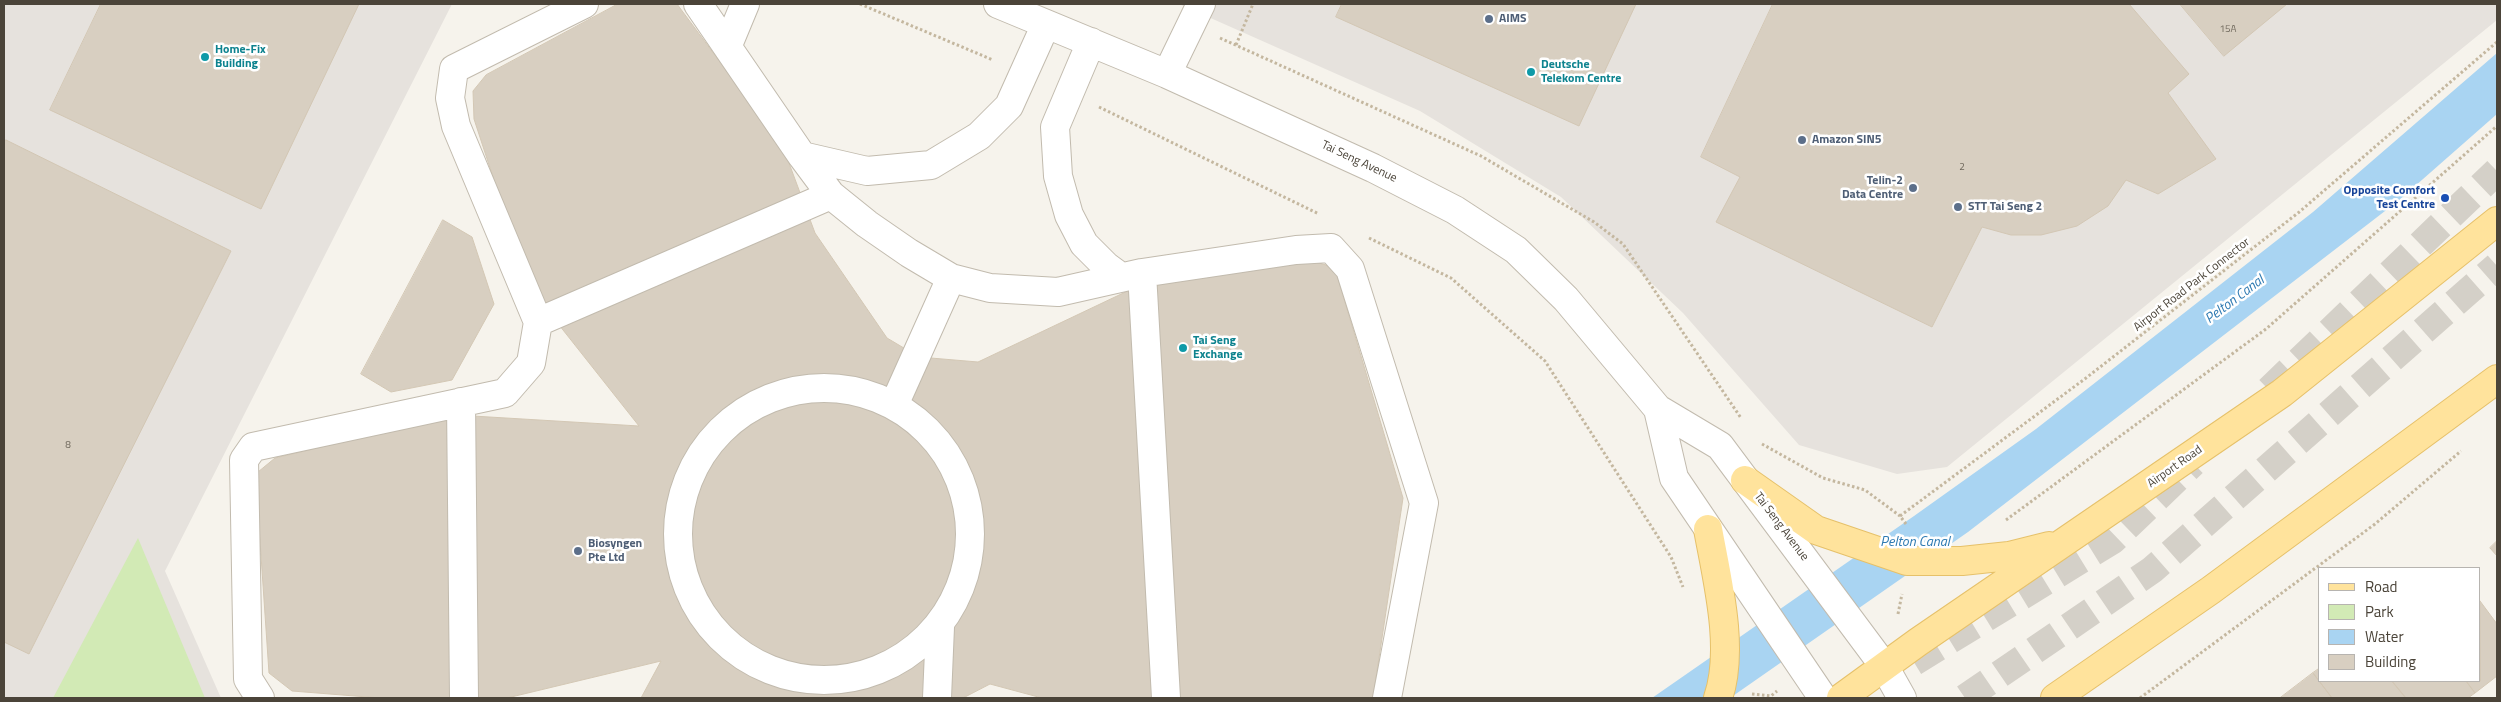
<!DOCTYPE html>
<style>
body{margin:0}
#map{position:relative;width:2501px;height:702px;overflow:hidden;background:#f6f3ec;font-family:"Titillium Web",sans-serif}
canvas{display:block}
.frame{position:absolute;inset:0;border:5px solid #4b4439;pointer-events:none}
.legend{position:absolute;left:2318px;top:567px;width:162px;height:115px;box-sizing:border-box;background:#fff;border:1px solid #b7b4b0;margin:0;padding:6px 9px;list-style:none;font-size:15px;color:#4b4439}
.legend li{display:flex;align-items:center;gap:10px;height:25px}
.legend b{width:25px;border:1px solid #b7b4b0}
</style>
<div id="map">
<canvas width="2501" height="702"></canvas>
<div class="frame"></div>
<ul class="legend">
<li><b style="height:6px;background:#ffe39c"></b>Road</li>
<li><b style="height:14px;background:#d2eab5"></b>Park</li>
<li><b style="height:14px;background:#a9d4f2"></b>Water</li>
<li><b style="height:14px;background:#d8cfc1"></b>Building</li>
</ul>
</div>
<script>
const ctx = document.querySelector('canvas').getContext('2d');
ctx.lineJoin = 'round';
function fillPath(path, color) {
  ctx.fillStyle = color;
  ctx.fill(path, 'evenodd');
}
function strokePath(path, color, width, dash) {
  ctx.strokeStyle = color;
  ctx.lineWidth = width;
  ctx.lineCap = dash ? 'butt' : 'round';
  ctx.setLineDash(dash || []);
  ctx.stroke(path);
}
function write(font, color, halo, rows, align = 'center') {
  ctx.font = font + ' "Titillium Web",sans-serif';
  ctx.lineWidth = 5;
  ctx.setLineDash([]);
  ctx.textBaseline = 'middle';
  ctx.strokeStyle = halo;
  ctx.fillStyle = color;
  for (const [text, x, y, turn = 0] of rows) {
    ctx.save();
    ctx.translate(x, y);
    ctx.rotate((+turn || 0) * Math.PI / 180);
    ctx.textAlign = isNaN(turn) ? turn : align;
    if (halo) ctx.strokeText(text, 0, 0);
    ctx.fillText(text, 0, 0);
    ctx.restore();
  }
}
fillPath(new Path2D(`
 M4,4h448l-287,567 56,127h-217z
 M1179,4h1318v16l-550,447 -50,7 -98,-29 -116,-132 -122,-116 -141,-86z`), '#e6e2dd');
fillPath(new Path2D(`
 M138,538l67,160h-152z`), '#d2eab5');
fillPath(new Path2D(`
 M2497,53v61l-99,87 -430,331 -238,166h-78l262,-182 122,-87 277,-217z`), '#a9d4f2');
const building = new Path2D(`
 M101,4h258l-98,205 -211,-99z
 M618,4h59l106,143 32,86 72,105 32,19 59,5 158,-75 172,-27 18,5 11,10 66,223 -30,200h-331l-52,-14 -27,14h-322l20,-37 -154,37h-127l-88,-7 -23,-18 -12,-176 1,-25 17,-14 181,-43 183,11 -110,-139 -55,-168 -1,-28 13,-16z
 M1342,4h294l-57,122 -243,-109z
 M1773,4h356l60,70 -21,19 48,66 -58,35 -32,-14 -18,26 -31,20 -36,9h-30l-29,-8 -50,100 -216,-105 24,-45 -39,-20z
 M2180,4h107l-63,52z
 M6,140l225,111 -202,403 -25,-12v-499z
 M443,220l29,17 22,67 -42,76 -61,12 -30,-18z
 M2497,541v15l-7,-8z
 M2480,601l17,23v52l-22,17 -9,-12h14z
 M2320,668v13h72l14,17h-74l-19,-25z
 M2313,673l19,25h-52z
 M2392,681h74l9,12 -7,5h-62z`);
fillPath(building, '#d8cfc1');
strokePath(building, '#d3c7b4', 1);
strokePath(new Path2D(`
 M2269,390l228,-219
 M1878,684l235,-144 80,-77
 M1965,698l187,-128 345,-304`), '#d4d0c8', 28, [28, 14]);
const minor = new Path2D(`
 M698,4l104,152 65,15 64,-6 48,-29 30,-30 37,-82
 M998,4l169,70 206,94 82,42 61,40 50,49 92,110 62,37 164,220 18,32
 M1091,42l-36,85 3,49 11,39 15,29 22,22 15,11
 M728,45l17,-41
 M1167,74l34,-70
 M802,156l29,39 36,29 42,29 42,25 39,10 68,4 84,-19 154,-23 35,-2 19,21 74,234 -37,195
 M1142,273l24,425
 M538,322l293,-127
 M678 534a146 146 0 1 1 292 0a146 146 0 1 1-292 0Z
 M461,402l3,296
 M894,405l57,-127
 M1658,409l16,69 149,220
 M260,698l-12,-19 -4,-219 9,-13 252,-54 26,-30 7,-41 -82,-196 -6,-28 4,-29 130,-65
 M937,698l3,-71`);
const major = new Path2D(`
 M1745,480l71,50 91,31h55l47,-5 40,-10
 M1708,529c9,50 27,120 10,169
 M1841,698l77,-56 364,-249 215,-172
 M2055,698l156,-108 286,-211`);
strokePath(minor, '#c2bbae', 30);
strokePath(major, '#e6c16a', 30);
strokePath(new Path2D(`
 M860,4l133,56
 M1220,38l261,118 113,66 29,22 118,174
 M1236,45l17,-41
 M1099,107l220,107
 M1369,238l82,40 94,83 126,196 12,30
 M1762,444l61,34 42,12 35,26
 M2006,520l260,-191 231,-203
 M1906,524l-6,-8 186,-138 212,-165 199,-171
 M1898,614l4,-20
 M1752,694l19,2 6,-5
 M2140,698l235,-174 86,-73`), '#c4b79f', 3, [2.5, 2.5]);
strokePath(minor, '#fff', 28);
strokePath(major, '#ffe39c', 28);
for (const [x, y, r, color] of [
 [1489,19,5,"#5c6f8a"],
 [205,57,5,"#0f9aa8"],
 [1531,72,5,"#0f9aa8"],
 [1802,140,5,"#5c6f8a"],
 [1913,188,5,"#5c6f8a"],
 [2445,198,5,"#1a4fb4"],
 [1958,207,5,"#5c6f8a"],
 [1183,348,5,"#0f9aa8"],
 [578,551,5,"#5c6f8a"]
]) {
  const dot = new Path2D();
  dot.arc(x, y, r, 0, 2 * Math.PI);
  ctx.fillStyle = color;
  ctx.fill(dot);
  strokePath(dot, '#fff', 2);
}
write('10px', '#6e675b', null, [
 ["15A",2228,30],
 ["2",1962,168],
 ["8",68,446]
]);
write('bold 12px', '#4e5e75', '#fff', [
 ["AIMS",1499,19],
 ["Amazon SIN5",1812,140],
 ["Telin-2",1903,181,"right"],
 ["Data Centre",1903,195,"right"],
 ["STT Tai Seng 2",1968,207],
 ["Biosyngen",588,544],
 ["Pte Ltd",588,558]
], 'left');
write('bold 12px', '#0d838f', '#fff', [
 ["Home-Fix",215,50],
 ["Building",215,64],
 ["Deutsche",1541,65],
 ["Telekom Centre",1541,79],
 ["Tai Seng",1193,341],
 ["Exchange",1193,355]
], 'left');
write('12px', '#4b4439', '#fff', [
 ["Tai Seng Avenue",1359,162,25],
 ["Airport Road Park Connector",2192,285,-38],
 ["Airport Road",2175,467,-35],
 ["Tai Seng Avenue",1781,527,53]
]);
write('bold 12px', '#164399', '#fff', [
 ["Opposite Comfort",2435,191],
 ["Test Centre",2435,205]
], 'right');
write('italic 14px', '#2e7ab2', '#fff', [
 ["Pelton Canal",2235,300,-37],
 ["Pelton Canal",1915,543]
]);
</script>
